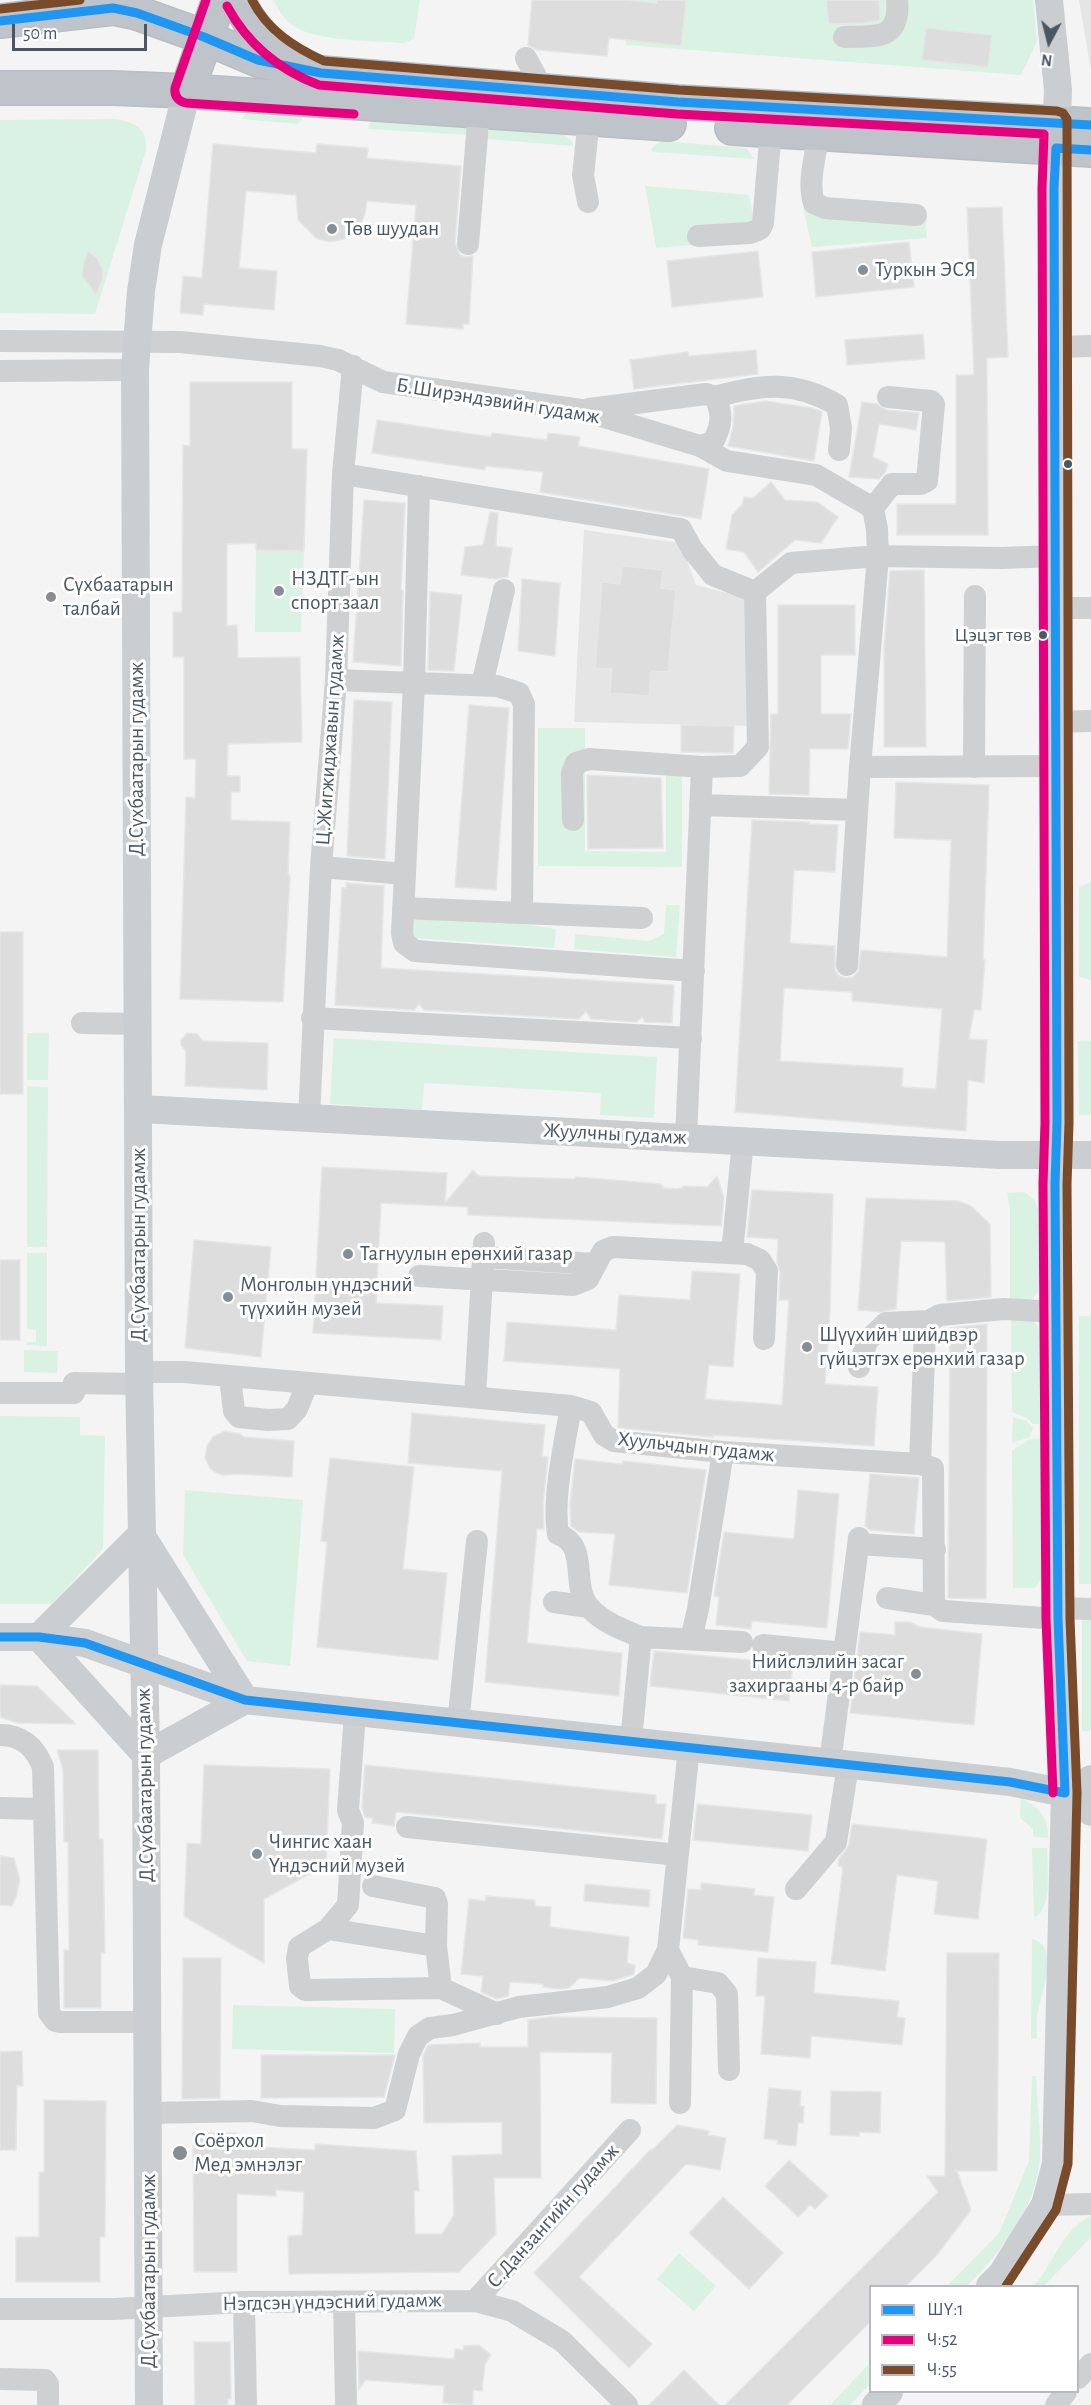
<!DOCTYPE html>
<meta charset="utf-8">
<style>
body{margin:0}
#map{position:relative;width:1091px;height:2405px;overflow:hidden;background:#f4f4f4;font-family:"Alegreya Sans",sans-serif}
canvas{display:block}
.legend{position:absolute;left:869px;top:2285px;width:210px;height:108px;box-sizing:border-box;background:#fff;border:2px solid #b7bbc0;margin:0;padding:8px 10px;list-style:none;font-size:18px;color:#4a5661}
.legend li{display:flex;align-items:center;gap:12px;height:30px}
.legend b{width:30px;border:2px solid #b7bbc0}
.north{position:absolute;left:1019px;top:12px;width:60px;height:60px;-webkit-text-stroke:4px #fff;paint-order:stroke;rotate:187deg;font-size:16px;font-weight:700;line-height:24px;text-align:center;color:#4a5661}
.north::after{content:'';display:block;margin:auto;width:21px;height:27px;background:#4a5661;clip-path:polygon(50% 0,100% 100%,50% 72%,0 100%)}
.scale{position:absolute;left:12px;top:24px;width:135px;height:27px;box-sizing:border-box;border:3px solid #4a5661;border-top:0;padding-left:8px;font-size:18px;line-height:21px;white-space:nowrap;color:#4a5661;-webkit-text-stroke:4px #fff;paint-order:stroke}
</style>
<div id="map">
<canvas width="1091" height="2405"></canvas>
<ul class="legend">
<li><b style="height:8px;background:#1f96f2"></b>ШҮ:1</li>
<li><b style="height:8px;background:#e5007d"></b>Ч:52</li>
<li><b style="height:8px;background:#7a4b2a"></b>Ч:55</li>
</ul>
<div class="north">N</div>
<div class="scale">50 m</div>
</div>
<script>
const ctx = document.querySelector('canvas').getContext('2d');
ctx.lineJoin = 'round';
function fillPath(path, color) {
  ctx.fillStyle = color;
  ctx.fill(path, 'evenodd');
}
function strokePath(path, color, width, dash) {
  ctx.strokeStyle = color;
  ctx.lineWidth = width;
  ctx.lineCap = dash ? 'butt' : 'round';
  ctx.setLineDash(dash || []);
  ctx.stroke(path);
}
function write(font, color, halo, rows, align = 'center') {
  ctx.font = font + ' "Alegreya Sans",sans-serif';
  ctx.lineWidth = 6;
  ctx.setLineDash([]);
  ctx.textBaseline = 'middle';
  ctx.strokeStyle = halo;
  ctx.fillStyle = color;
  for (const [text, x, y, turn = 0] of rows) {
    ctx.save();
    ctx.translate(x, y);
    ctx.rotate((+turn || 0) * Math.PI / 180);
    ctx.textAlign = isNaN(turn) ? turn : align;
    if (halo) ctx.strokeText(text, 0, 0);
    ctx.fillText(text, 0, 0);
    ctx.restore();
  }
}
fillPath(new Path2D(`
 M1079,0h12v70z
 M584,530l97,13 15,42 52,13 3,128 -177,-4z`), '#e6e5e6');
fillPath(new Path2D(`
 M273,0h147l-6,39 -11,4c-27,-2 -84,-2 -106,-15 -12,-6 -18,-17 -24,-28z
 M626,0h407l4,42 -16,33 -395,-30z
 M246,108l56,6v6l-5,4 -54,-5z
 M372,118l93,8 4,4 -1,5 -100,-6z
 M113,119c20,2 35,8 33,31l-51,164 -95,-1v-193z
 M498,128l65,6 10,8v4l-87,-7v-3l4,-6z
 M661,141l85,7 8,11 -101,-7 -2,-3z
 M645,186l104,9 8,44 -101,9z
 M803,207l122,5 2,26 -115,9z
 M256,550l48,1 -3,81h-46z
 M538,728h47v123l81,1v-80h16v95l-144,-1z
 M1091,882v98l-12,-3v-90z
 M666,905h14l-4,52 -102,-8 1,-15 74,7 15,-7z
 M408,907l148,22 -2,19 -140,-10z
 M27,1033h22l-1,47h-21z
 M334,1038l323,19 -3,61 -54,-3 1,-22 -177,-10 -2,27 -92,-6z
 M1078,1041h13v74h-12z
 M27,1086l21,1 -1,160h-20z
 M1025,1192l10,9 3,7 1,83 -8,9 -21,-1v-92l-3,-14z
 M27,1253h20v93l-21,-1 1,-3h9v-12l-9,-1z
 M1011,1316c13,2 25,1 29,16l1,92h-8l-6,-6 -15,-6z
 M1079,1316h12v268h-12z
 M24,1350l34,1 -1,22 -33,-1z
 M0,1416l80,1v18l25,1 -2,113 -51,55h-52z
 M1013,1417l14,4 6,7 -3,9 -18,6z
 M1041,1438v142l-6,8h-22l-1,-138 19,-11z
 M185,1490l118,10 -13,166 -43,-5 -64,-106z
 M1082,1614h9v117h-9z
 M1021,1798c17,9 28,19 27,40l-15,-1v-8l-13,-11z
 M1032,1848h15c0,17 6,63 -13,69z
 M1032,1939c31,7 6,61 5,80 -1,7 0,13 0,19l-6,1z
 M233,2005l162,4 -1,44 -162,-4z
 M1032,2076h4c1,26 5,55 4,79 -2,52 -39,97 -73,131h-20l52,-53 30,-72z
 M1091,2216v21l-47,49h-10c19,-22 29,-58 57,-70z
 M679,2253l37,33 -22,25 -37,-32z
 M870,2363v21l-20,21h-20z`), '#d9f2e3');
const building = new Path2D(`
 M532,0h94l31,3v-3h29l-5,46 -72,-8 -2,18 -70,-6 -9,-5z
 M826,0h53l1,20 -15,3 -36,1z
 M926,28l66,7 -4,32 -66,-7z
 M213,144l103,9 1,-9 51,4 -1,10 94,8 -6,77 5,12 6,2 7,-1 -4,68h-6v5l-57,-5 10,-119 -49,-4 -2,13 -6,15 -15,10 -15,3 -13,-4 -18,-18 -2,-25 -50,-4 -7,77 38,3 -3,39 -70,-6 -1,11 -23,-2 3,-37 19,2z
 M1002,207l6,150 -21,1 1,177h-91v-31h59v-129h18l-7,-167z
 M909,242l5,45 -98,10 -4,-45z
 M88,251l9,7 5,10 1,10 -7,17 -14,-20 1,-10z
 M758,251l5,46 -91,10 -5,-46z
 M923,334l2,25 -78,6 -2,-25z
 M756,350l2,24 -124,15 -4,-29 58,-8 1,4z
 M190,382h102v67h15l-3,102 -48,-1v-7l-29,1v82l10,-1 1,33 62,-1 2,85 -74,2 -1,32h13v16h-9v28l59,2 -2,51 2,4 -7,125 -103,-3 6,-202 9,1 1,-39h-12v-102h-11v-45h9l1,-167 7,1z
 M765,401l48,7 9,4 -8,49 -86,-15 5,-19 1,-21z
 M862,402l15,2 10,6 32,3 -3,17 -37,-6 -6,33 15,7 -3,9 -6,6 -30,-2z
 M377,420l114,17 1,-4 55,7 1,-7 32,4 -2,9 131,23 -8,50 -161,-27 3,-20 -58,-6v4l-113,-17z
 M771,482l14,18 32,2 21,15 -17,26 -26,-3 -37,32 -14,-20 -18,-3 6,-34 10,-10 2,-8 9,1z
 M364,500l41,3 -4,87h2l-2,76 -48,-4z
 M490,512l8,1 -2,33 16,2 -4,29 -12,2 -35,-4 4,-28 18,-2z
 M622,566l41,4 -2,18 15,2 -8,82 -17,-1 -2,25 -39,-3 2,-24 -17,-1 7,-86 18,2z
 M924,570l2,177h-42v-98l6,-78z
 M522,579l38,4 -5,73 -37,-5z
 M430,592l32,3 -8,76 -26,-1z
 M778,605h77v50h-34v59h30l-3,35h-38l-1,46 -40,-1 2,-80h7z
 M354,700l38,2 -7,157 -38,-3z
 M469,705l40,3 -13,182 -41,-3z
 M681,725l53,1 -1,27 -52,-1z
 M587,775l74,3 2,70 -75,1z
 M896,782l93,3 -6,175h2l-4,50h-7l-5,29 18,1 -3,43 -16,-3 -2,51 -231,-19 17,-292 57,2v2l29,1 -3,47 -41,-2 -4,73 45,3v24l4,6 7,2 7,-1 5,-5 3,-22 86,7 4,-117 -57,-2zM784,988l68,4v9l90,8 -6,80 -34,-2 1,-19 -123,-7z
 M346,883l38,3 -3,82 293,17 -2,38 -27,-1 -3,-5 -5,5 -46,-3 -5,-8 -7,8 -155,-9 -5,-6 -5,6 -79,-5 7,-117h4z
 M0,932h23v162h-23z
 M187,1033l10,1 6,7 65,2 -1,47 -82,-4 1,-34 -5,-7v-5z
 M322,1167l125,6 -2,30 28,-33 6,6 96,3 1,-2 85,7 3,4 14,1 7,-3 22,1 10,-11 7,22 -3,28 -253,-11v-8l-87,-4 -5,100 67,3 -2,34 -128,-7z
 M752,1190l81,4 -3,117 -5,73 53,3 -4,59 -161,-11v2l-95,-9 2,-59 -116,-8 3,-39 109,8 3,-35 71,5 2,-29 48,3 -7,93 -24,-2 -4,34 77,6 7,-105h-10l1,-28 -3,-10 1,-23 -31,-2z
 M866,1198l92,3 13,5 19,18 1,73 -44,4 -2,-59 -44,-1 -5,68 -16,3 -22,-2z
 M194,1240l77,7 -10,110 -76,-9z
 M0,1260h20v80h-20z
 M987,1324l-1,275 -38,-1 2,-270z
 M412,1413l133,12 -3,31 6,1 -5,46 1,26h-7l-10,114 95,10 -3,43 -134,-14 17,-211 -94,-8z
 M225,1431l15,3 4,3 50,4 -2,36 -54,-3 -16,1 -7,-3 -5,-4 -5,-10 2,-12 6,-9z
 M330,1458l84,9 -11,102 44,4 -9,87 -121,-13 10,-105 -6,-1z
 M575,1459l47,5 1,-3 83,9 -19,123 -78,-8 6,-51 -36,-2 -8,-6 -1,-22z
 M870,1474l49,4 -5,56 -44,-4 -5,-4z
 M798,1490l41,4 -12,134 -75,-7 -1,8 -35,-4 3,-28 -5,-1 10,-64 70,7z
 M895,1622h15l10,5 62,7 -8,91 -124,-12 10,-81 35,3z
 M654,1651l139,13 -4,37 -139,-15z
 M0,1685l37,1 39,38 -59,-1 -17,-6z
 M57,1750h41l1,89h4l2,114h-4v55h-37v-58h5l-1,-108h-4l-1,-72z
 M204,1765l126,4 -4,96 -62,34v64l-80,-47 3,-73 14,1z
 M365,1765l291,30v9h10l-4,35 -266,-27 -2,14 -22,-3 1,-5 -8,-1 -3,-9z
 M697,1804l115,11 -4,36 -115,-11z
 M852,1824l135,15 -9,80 -44,-5 4,-33 -41,-6 -12,96 -54,-7 12,-97 -5,-1 1,-7 10,-14z
 M0,1856l14,2 6,22 -4,17 -4,9 -12,-1z
 M701,1883l54,6 -1,6 20,2 -6,55 -70,-7v-5l-15,-2 5,-49 13,1z
 M585,1884l65,6 -1,17 -65,-6z
 M486,1896l49,4v6l16,1 -1,20 79,10 -2,26 8,2 -1,9 -21,7 -33,-3 -11,10 -10,1 -16,-2v-3l-33,-2 -2,14 -11,3 -16,-7 2,-16 -22,-2 8,-75 16,2z
 M947,1953h52l-2,218h-40l14,39 -34,45 -31,31h-36v36l-83,83h-62l213,-213 -11,-16h18z
 M183,1958h38l-1,140 -38,1z
 M758,1958l58,4 -2,31 85,8 -2,16 8,1 -3,27 -91,-9 -1,22 -49,-4 4,-58h-9z
 M550,2017l107,1 -1,86 -45,-1 1,-50 -72,-1 1,126h-47l2,56 -37,38 -170,2 -1,-38 14,-1 2,-43 -28,-2v6l-39,-2v78h-43l-1,-139h43v13l79,4v-6l101,7 3,40h-5l1,43h27l12,-19 -2,-59 50,-2v-32l-78,1 -1,-67 5,-11 52,-2v4h48v-27z
 M22,2051l1,35h-6l-1,64h-16v-98z
 M261,2055h134l-11,42 -123,1z
 M769,2088l32,3 -1,15h4l-1,17h-5l-2,23 -19,-2 1,-4 -14,-1z
 M831,2091l50,1 -1,41 -21,-1v4l-29,-1z
 M44,2100l62,1 -1,136h-5v45h-84v-45h23v-65h5z
 M677,2125l32,6 -1,4 18,3 -6,32 -34,-6 -107,113 73,67 -23,24 -95,-95 117,-124 1,1z
 M789,2160l39,36 -13,13 -5,-4 -12,12 -33,-31z
 M723,2197l60,56 -34,36 -60,-56z
 M194,2342h36l1,57h-3v6h-33z
 M479,2345l12,10 -6,9 -3,27 -9,-1v15l-30,-2 1,-17 -78,-6 -7,9 -1,-38 96,8 1,-10 8,1 1,-4z
 M684,2370l35,35h-70z`);
fillPath(building, '#ddddde');
strokePath(building, '#e5e6e7', 1.5);
const highway = new Path2D(`
 M238,0c13,29 32,47 59,63
 M0,21l113,-13 24,5 67,24 54,23 63,13 357,29 413,23
 M0,88h113l74,3 482,33
 M187,91l32,-91
 M732,128l359,22`);
strokePath(highway, '#b9bec3', 36);
strokePath(new Path2D(`
 M844,37c31,-1 57,4 53,-37
 M526,58l18,33
 M819,133c-3,21 -12,49 -5,70l11,5 91,7
 M588,202l-5,-27 6,-56
 M698,236l52,-3 10,-4 3,-6 8,-93
 M468,244l11,-133
 M0,341l180,1 140,14 18,4 45,22 198,28 119,36 27,15 89,14 57,33 4,21 1,27 -18,211 -13,198
 M1056,347l35,-1
 M0,371l135,-1
 M715,397c45,-13 80,-17 122,8l4,23 -2,22
 M589,409l117,-15 9,3c8,17 7,28 -2,45l-13,4
 M343,474l338,55 11,20 21,26 42,17
 M873,508l19,-24h29l6,-3 7,-77 -3,-3 -43,-4
 M755,592l36,-29 87,-7 124,2 52,-2
 M1055,608h36
 M336,680l161,6 22,7 5,11 -2,209
 M482,685l22,-95
 M1056,722l35,-1
 M860,767l196,-1
 M974,767l1,-171
 M700,805l157,5
 M573,820l-1,-47 4,-10 13,-4 113,8
 M321,867l84,7 -3,59 2,10 11,8 279,20
 M405,874l9,-191 5,-197
 M403,908l239,10
 M312,1018l379,20
 M82,1023l57,1
 M309,1118l12,-251 15,-187 7,-206 10,-108
 M686,1138l16,-371 38,-1 18,-19 -3,-155
 M732,1253l11,-112
 M483,1257l112,7
 M419,1276l154,9 15,-6 15,-28 10,-4 134,7 13,6 7,11 -3,68
 M859,1367l8,-26 19,-18 43,-2
 M139,1372h45l387,34 20,6 13,23 10,6 109,11 197,12 13,4 1,137 9,6 115,8
 M230,1377l4,34 5,6 29,3 20,-1 9,-10 10,-25
 M74,1383l65,1
 M0,1393h74
 M475,1397l9,-154
 M571,1406c-6,36 -19,92 -13,128 32,12 12,51 31,73 13,15 34,23 52,30l-10,104
 M920,1464l5,-134 4,-9 11,-6 64,-6 53,3
 M858,1544l77,5
 M887,1598l47,7
 M554,1602l35,5
 M1058,1608l33,1
 M641,1637l101,5
 M691,1639l7,-30 25,-157
 M763,1645l81,8
 M355,1713l-7,97 5,13 -5,82 -20,24 -29,18 -2,11 3,28 5,4 136,-2 56,26
 M458,1724l19,-183
 M0,1735c22,0 35,12 43,32l6,246 6,8 5,1h87
 M830,1763l29,-225
 M0,1808l44,1
 M407,1827l271,28
 M373,1886l62,12 2,6 -1,42
 M796,1889l40,-47 12,-77
 M328,1929l108,17 5,42
 M682,1977l36,6 9,11 2,76
 M680,2103l2,-126 -14,-27 21,-203
 M148,2113l104,-2 28,5 94,2 21,-8 14,-56 9,-18 12,-8 23,-3 66,-18 89,-10 30,-9 18,-14 12,-24
 M1045,2205l46,-1
 M475,2301l155,-171
 M244,2302l2,103
 M344,2302l2,103
 M0,2309h114l130,-7 231,-1 37,10 50,30 65,64
 M1078,2378l13,-14
 M0,2379l45,1 3,4v21
 M1056,2405l10,-13`), '#ced0d2', 22);
strokePath(new Path2D(`
 M140,1109l860,46h91
 M141,1535l104,165 -99,55 -107,-118z
 M0,1637h39l46,6 160,57 765,82 55,11 26,19
 M1065,1793l26,-14
 M990,2286l12,-12 43,-69 11,-41 9,-371 -7,-174 -3,-435 2,-61 -3,-935 4,-98 -9,-90
 M149,2405l-3,-650 -7,-383 -4,-1002 6,-79 7,-46 39,-154
 M876,2405l13,-13`), '#caced1', 28);
strokePath(highway, '#bec4c9', 33);
strokePath(new Path2D(`
 M0,21l113,-13 24,5 67,24 54,23 63,13 357,29 413,23
 M0,1637h39l46,6 160,57 765,82 55,11 -7,-174 -3,-435 2,-61 -3,-935 2,-40 35,2`), '#1f96f2', 9);
strokePath(new Path2D(`
 M206,0l-31,88c-1,8 3,13 11,15l168,11
 M227,6c20,37 52,64 92,79l358,29 367,20 -2,54 3,935 -2,61 3,435 7,174`), '#e5007d', 9);
strokePath(new Path2D(`
 M252,0c15,30 42,47 72,61l355,29 378,21 6,2 4,6 2,1004 -2,61 3,435 7,174 -9,371 -12,46 -50,76
 M0,9l80,-9`), '#7a4b2a', 9);
for (const [x, y, r, color] of [
 [332,229,6,"#868d94"],
 [863,270,6,"#868d94"],
 [1068,464,5,"#4a5661"],
 [279,591,6,"#868d94"],
 [51,597,6,"#868d94"],
 [1043,635,5,"#4a5661"],
 [348,1254,6,"#868d94"],
 [228,1297,6,"#868d94"],
 [807,1347,6,"#868d94"],
 [916,1674,6,"#868d94"],
 [257,1854,6,"#868d94"],
 [180,2153,8,"#868d94"]
]) {
  const dot = new Path2D();
  dot.arc(x, y, r, 0, 2 * Math.PI);
  ctx.fillStyle = color;
  ctx.fill(dot);
  strokePath(dot, '#fff', 2);
}
write('20px', '#4a5661', '#fff', [
 ["Цэцэг төв",1032,635]
], 'right');
write('21px', '#4a5661', '#fff', [
 ["Төв шуудан",344,229],
 ["Туркын ЭСЯ",875,270],
 ["НЗДТГ-ын",291,579],
 ["спорт заал",291,603],
 ["Сүхбаатарын",63,585],
 ["талбай",63,609],
 ["Тагнуулын ерөнхий газар",360,1254],
 ["Монголын үндэсний",240,1285],
 ["түүхийн музей",240,1309],
 ["Шүүхийн шийдвэр",819,1335],
 ["гүйцэтгэх ерөнхий газар",819,1359],
 ["Нийслэлийн засаг",904,1662,"right"],
 ["захиргааны 4-р байр",904,1686,"right"],
 ["Чингис хаан",269,1842],
 ["Үндэсний музей",269,1866],
 ["Соёрхол",194,2141],
 ["Мед эмнэлэг",194,2165]
], 'left');
write('21px', '#4a5661', '#fff', [
 ["Б.Ширэндэвийн гудамж",498,401,9],
 ["Ц.Жигжиджавын гудамж",330,740,-86],
 ["Д.Сүхбаатарын гудамж",137,759,-90],
 ["Жуулчны гудамж",615,1134,3],
 ["Д.Сүхбаатарын гудамж",139,1245,-90],
 ["Хуульчдын гудамж",696,1447,6],
 ["Д.Сүхбаатарын гудамж",145,1785,-91],
 ["С.Данзангийн гудамж",553,2216,-48],
 ["Д.Сүхбаатарын гудамж",149,2271,-90],
 ["Нэгдсэн үндэсний гудамж",332,2302,-1]
]);
</script>
